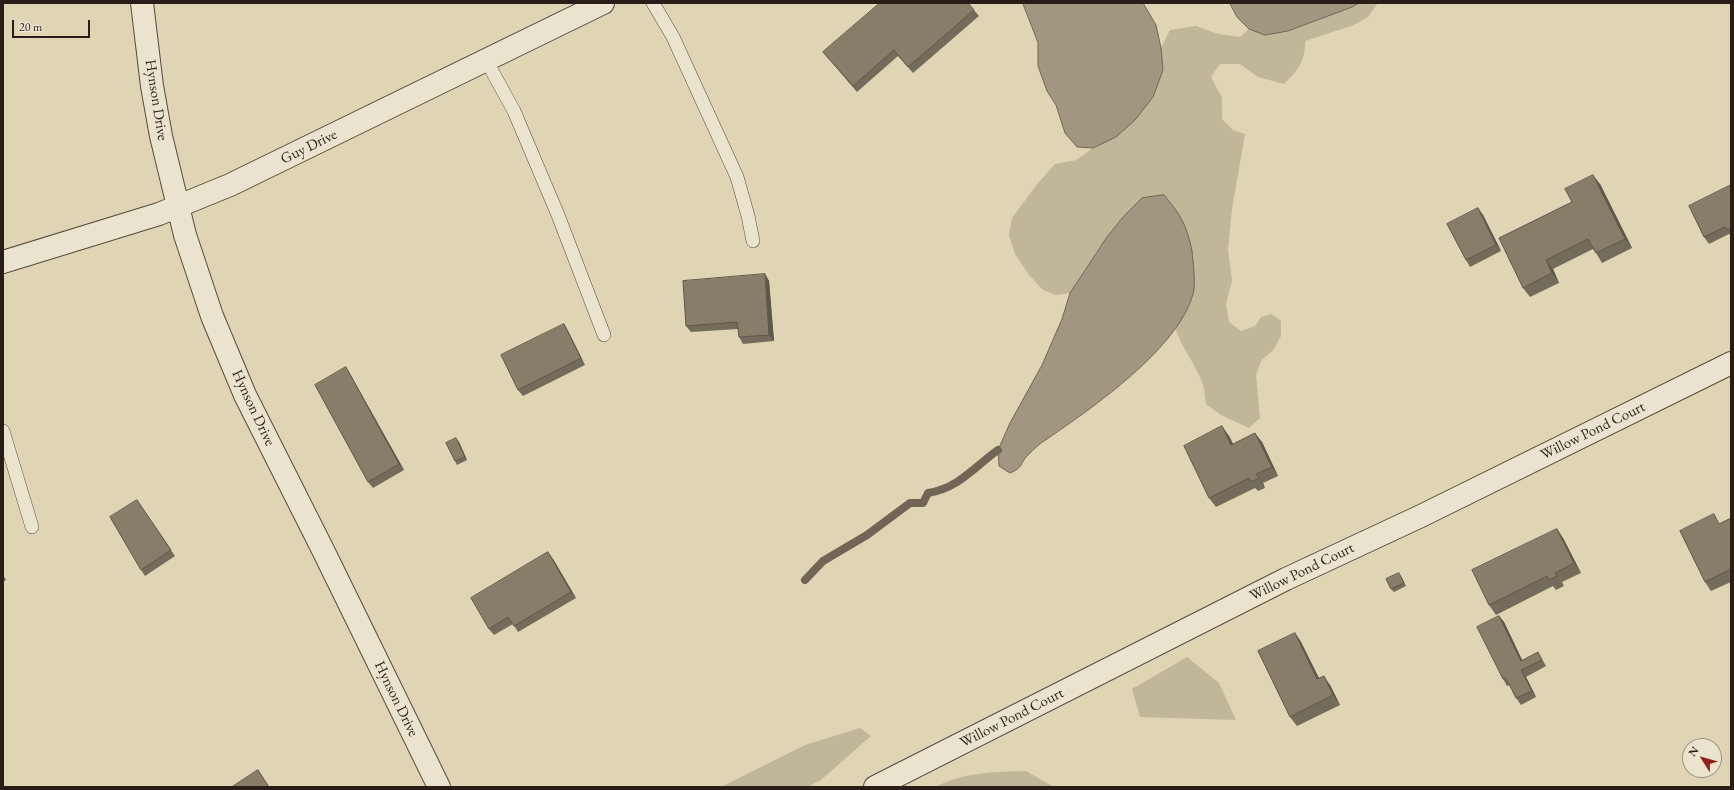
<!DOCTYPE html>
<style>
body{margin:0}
#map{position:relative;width:1734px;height:790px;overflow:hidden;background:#dfd5b4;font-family:"EB Garamond",serif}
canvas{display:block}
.frame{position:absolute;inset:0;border:4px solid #281d17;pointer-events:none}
.north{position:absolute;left:1682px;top:738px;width:40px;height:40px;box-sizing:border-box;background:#eae4ce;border:1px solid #9c9485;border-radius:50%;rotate:307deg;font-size:11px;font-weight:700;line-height:16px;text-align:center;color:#281d17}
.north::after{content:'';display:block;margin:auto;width:14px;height:18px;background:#8f2418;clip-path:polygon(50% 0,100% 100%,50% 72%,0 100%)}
.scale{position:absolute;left:12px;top:20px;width:78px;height:18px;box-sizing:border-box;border:2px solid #281d17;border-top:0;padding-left:5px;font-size:12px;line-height:14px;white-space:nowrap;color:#281d17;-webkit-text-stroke:3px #eae4ce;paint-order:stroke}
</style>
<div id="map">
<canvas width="1734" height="790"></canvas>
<div class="frame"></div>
<div class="north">N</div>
<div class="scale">20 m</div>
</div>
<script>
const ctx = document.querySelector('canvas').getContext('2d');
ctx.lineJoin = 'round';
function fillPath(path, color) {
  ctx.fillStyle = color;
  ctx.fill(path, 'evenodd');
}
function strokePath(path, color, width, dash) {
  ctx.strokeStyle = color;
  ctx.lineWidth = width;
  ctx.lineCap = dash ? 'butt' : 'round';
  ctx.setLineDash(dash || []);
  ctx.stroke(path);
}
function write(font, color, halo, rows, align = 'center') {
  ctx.font = font + ' "EB Garamond",serif';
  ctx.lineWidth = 3;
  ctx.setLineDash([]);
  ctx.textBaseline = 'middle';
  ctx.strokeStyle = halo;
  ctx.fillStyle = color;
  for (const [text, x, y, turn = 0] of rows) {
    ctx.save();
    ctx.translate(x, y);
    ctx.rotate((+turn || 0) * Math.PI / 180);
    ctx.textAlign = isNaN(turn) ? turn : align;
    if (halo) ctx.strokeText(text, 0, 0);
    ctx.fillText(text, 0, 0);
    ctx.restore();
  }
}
fillPath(new Path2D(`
 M1359,3h19l-10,14 -14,8 -49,16c1,19 -8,31 -21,43l-26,-7 -18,-13h-20l-9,13 11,21v21l11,11 12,4 -13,75 -4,40 4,32 -6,23 3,18 12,9 14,-5 6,-9 10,-3 10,7v15l-7,13 -13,12 -5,14 4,43 -11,10 -28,-13 -15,-11c-1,-5 -1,-11 -2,-16 -6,-21 -22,-39 -29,-60l6,-8 -58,-103 -16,20 -37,56 -14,2 -13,-5 -14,-15 -14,-21 -6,-19 3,-17 26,-35 17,-19 21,-4 17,-12 60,-51 10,-27 -2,-22 9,-18 26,-4 22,8 22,3 9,-8 16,6 23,-4 64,-24z
 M1187,657l32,26 17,37 -96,-3 -8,-28z
 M860,728l11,8 -50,44 -13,7h-87l84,-42z
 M1026,771l28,16h-118c27,-15 60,-15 90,-16z`), '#c0b699');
const water = new Path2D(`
 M1023,3h120l13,22 5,23 2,22 -10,27 -18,23 -19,17 -23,11 -16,-1 -12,-14 -9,-28 -9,-14 -9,-25v-23z
 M1230,3h129l-7,4 -64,24 -23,4 -16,-6 -12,-12z
 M1164,195c17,20 23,31 28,56 1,11 4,32 1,43 -15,55 -101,114 -146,145 -7,4 -13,10 -19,16 -9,9 -4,12 -18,18l-11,-7 -1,-16 12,-27 32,-58 20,-46 8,-26 37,-56 16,-20 19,-19z`);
fillPath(water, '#a1967f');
strokePath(water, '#716655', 1);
strokePath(new Path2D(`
 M805,580l18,-19 44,-26 43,-32h13l5,-10c31,-5 46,-26 70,-43`), '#716655', 8);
const service = new Path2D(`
 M653,3l20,34 64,140 11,39 5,25
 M486,60l28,51 44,104 46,120
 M3,431l29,96`);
const minor = new Path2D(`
 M142,3l10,83 9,50 24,99 27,81 33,79 78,155 116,237
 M3,262l156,-48 71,-29 373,-182
 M875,787l411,-208 135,-63 310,-153`);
strokePath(service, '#564b3e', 14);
strokePath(minor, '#564b3e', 24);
strokePath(service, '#eae4ce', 13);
strokePath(minor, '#eae4ce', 22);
fillPath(new Path2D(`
 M974,10l5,6 -66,57 -15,-17 -41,36 -29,-34 -5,-6z
 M1600,184l32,64 -30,15 -6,-10 -3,-4 -40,20 6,14 -29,14 -7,-9 49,-86z
 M1731,185v51l-2,-2 -20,10 -5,-7z
 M1478,208l5,7 18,36 -31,16 -4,-7z
 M765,274l4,7 5,60 -31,3 -4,-7 -1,-8 -47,3 -5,-6z
 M564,324l4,7 17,34 -62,31 -5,-6z
 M350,374l54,96 -31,18 -5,-6z
 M1229,436l4,8 29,-2 16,34 -15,7 2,5 -7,3 -3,-3 -39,19 -7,-9z
 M459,442l8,18 -10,5 -2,-4z
 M137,500l38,56 -30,20 -4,-6z
 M1731,518v64l-20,9 -6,-9 16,-59z
 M1557,529l6,9 18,35 -19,9 2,4 -8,4 -3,-4 -57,29 -7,-10z
 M553,559l23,39 -58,34 -5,-8 -19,11 -5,-6z
 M3,575l3,5 -3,2z
 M1401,576l5,10 -12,6 -3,-3z
 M1499,616l5,6 18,38 20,-1 4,7 -20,11 10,20 -15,8 -5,-7 -6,-13 -3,1 -4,-7z
 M1295,633l6,9 18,36 11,7 10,20 -43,21 -7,-9z`), '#746c5a');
fillPath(new Path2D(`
 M1593,175l7,9 32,64 -7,-9z
 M1478,208l5,7 18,36 -5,-6z
 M1546,260l7,9 6,14 -7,-10z
 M765,274l4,7 5,60 -5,-6z
 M564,324l4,7 17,34 -4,-7z
 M346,367l4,7 54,96 -5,-6z
 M1222,426l7,10 9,18 -7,-9z
 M1255,433l7,9 16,34 -6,-9z
 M456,438l3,4 8,18 -2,-3z
 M1256,474l7,9 2,5 -6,-10z
 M1557,529l6,9 18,35 -7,-10z
 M548,552l5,7 23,39 -5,-6z
 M1499,616l5,6 22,46 -5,-7z
 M1295,633l6,9 23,47 -7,-10z
 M1521,670l5,7 10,20 -4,-6z
 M1324,676l6,9 10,20 -7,-10z`), '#5e584a');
const building = new Path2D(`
 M880,3h88l6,7 -66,57 -14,-17 -41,36 -30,-34z
 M1593,175l32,64 -29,14 -8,-14 -42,21 6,13 -29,15 -24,-50 73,-36 -7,-13z
 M1731,185v43l-4,2 -2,-3 -21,10 -15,-31z
 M1478,208l18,37 -30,15 -19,-36z
 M765,274l4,61 -30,2 -2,-15 -51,4 -3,-45z
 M564,324l17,34 -63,32 -17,-35z
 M346,367l53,97 -31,18 -53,-97z
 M1222,426l9,19 24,-12 17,34 -16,7 3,4 -8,4 -2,-4 -40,20 -25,-52z
 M456,438l9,19 -10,4 -9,-18z
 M137,500l34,50 -30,20 -31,-53z
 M1714,514l5,10 12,-6v51l-26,13 -25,-51z
 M1557,529l17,34 -19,10 2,3 -8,4 -2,-4 -58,29 -17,-35z
 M548,552l23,40 -57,34 -6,-9 -19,12 -18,-31z
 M1399,573l5,10 -13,6 -5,-10z
 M1499,616l22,45 17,-9 4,8 -21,10 11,21 -16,7 -10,-20 -3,1 -26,-52z
 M1295,633l22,46 7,-3 9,19 -43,22 -32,-66z
 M258,770l11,17h-37z`);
fillPath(building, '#877d69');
strokePath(building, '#5e584a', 1);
write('15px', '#281d17', '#eae4ce', [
 ["Hynson Drive",156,100,81],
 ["Guy Drive",309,147,-26],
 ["Hynson Drive",253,408,65],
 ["Willow Pond Court",1593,431,-26],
 ["Willow Pond Court",1302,572,-26],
 ["Hynson Drive",396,699,64],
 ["Willow Pond Court",1012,718,-27]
]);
</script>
